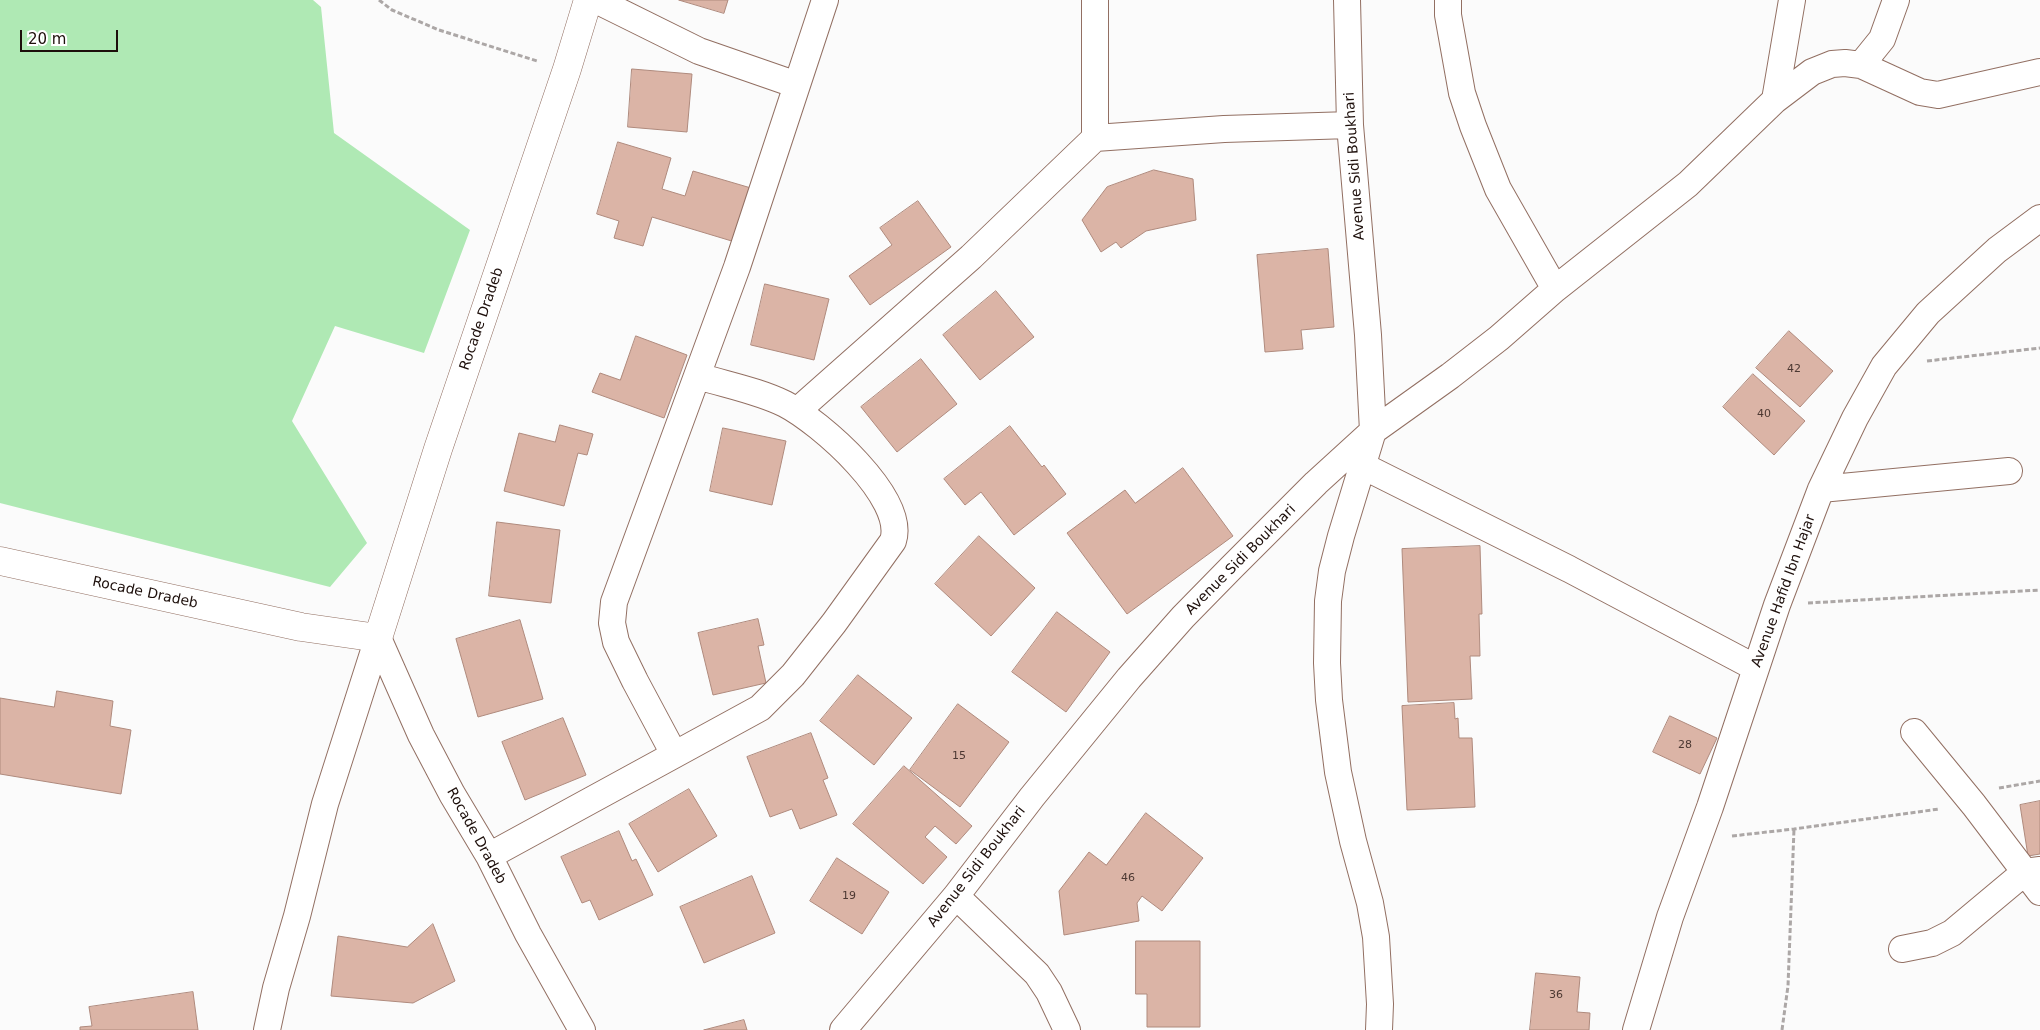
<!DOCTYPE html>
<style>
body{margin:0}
#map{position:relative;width:2040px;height:1030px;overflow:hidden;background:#fbfbfb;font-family:"DejaVu Sans",sans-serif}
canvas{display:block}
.scale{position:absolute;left:20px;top:30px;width:98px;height:22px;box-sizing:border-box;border:2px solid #1d0f0b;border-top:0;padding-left:6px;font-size:15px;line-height:18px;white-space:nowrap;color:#1d0f0b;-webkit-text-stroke:4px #fff;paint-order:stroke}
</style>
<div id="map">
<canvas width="2040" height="1030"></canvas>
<div class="scale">20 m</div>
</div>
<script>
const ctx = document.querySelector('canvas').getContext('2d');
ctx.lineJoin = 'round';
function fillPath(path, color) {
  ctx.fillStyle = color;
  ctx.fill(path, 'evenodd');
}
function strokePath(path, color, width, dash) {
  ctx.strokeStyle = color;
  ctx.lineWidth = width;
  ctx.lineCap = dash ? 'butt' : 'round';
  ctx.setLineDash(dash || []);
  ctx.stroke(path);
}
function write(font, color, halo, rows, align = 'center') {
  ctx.font = font + ' "DejaVu Sans",sans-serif';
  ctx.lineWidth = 4.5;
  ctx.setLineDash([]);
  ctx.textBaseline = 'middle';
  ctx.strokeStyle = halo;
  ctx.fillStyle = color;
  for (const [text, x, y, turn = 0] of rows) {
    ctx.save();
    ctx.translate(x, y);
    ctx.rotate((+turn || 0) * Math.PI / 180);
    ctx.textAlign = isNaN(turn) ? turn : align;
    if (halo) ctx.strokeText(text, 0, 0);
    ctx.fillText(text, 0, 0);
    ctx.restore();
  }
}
fillPath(new Path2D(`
 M0,0h313l8,7 13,126 136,97 -46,123 -89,-27 -43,95 75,122 -37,44 -330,-84z`), '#afe9b4');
const building = new Path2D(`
 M679,0h49l-4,13z
 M632,69l60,5 -5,58 -59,-5z
 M618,142l53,16 -9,31 23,7 8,-25 58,17 -16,54 -83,-25 -9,29 -29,-8 5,-17 -22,-7z
 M1154,170l39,9 3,41 -50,11 -25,17 -5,-6 -15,10 -19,-32 25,-33z
 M918,201l33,46 -81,58 -21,-29 43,-31 -12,-17z
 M1328,249l6,78 -33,3 2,19 -38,3 -8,-97z
 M765,284l64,15 -15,61 -63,-15z
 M996,291l38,46 -54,43 -37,-45z
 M1789,331l44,40 -33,36 -44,-39z
 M636,336l51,19 -23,63 -72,-26 8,-19 20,7z
 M921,359l36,45 -60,48 -36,-45z
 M1753,374l52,47 -31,34 -51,-48z
 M560,425l33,9 -6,21 -9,-2 -14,53 -60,-15 15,-58 36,9z
 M1010,426l32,41 2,-2 22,29 -52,41 -33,-43 -16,13 -21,-26z
 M723,428l63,13 -14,64 -62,-14z
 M1183,468l50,68 -106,78 -60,-81 58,-43 10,13z
 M497,522l63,8 -9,73 -62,-7z
 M979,536l56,52 -44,48 -56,-52z
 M1480,546l2,68h-3l1,42h-10l2,43 -64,3 -6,-153z
 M1057,612l53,40 -44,60 -54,-40z
 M758,619l6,26 -6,1 8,37 -53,12 -15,-62z
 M520,620l23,79 -65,18 -22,-78z
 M858,675l54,43 -38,47 -54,-44z
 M57,691l56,10 -3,25 21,4 -10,64 -121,-20v-76l54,9z
 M1454,703l1,16 3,-1 1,20h13l3,69 -68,3 -5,-104z
 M958,704l51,38 -49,65 -50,-37z
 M1670,716l47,22 -17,36 -47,-22z
 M563,718l23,57 -61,25 -23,-58z
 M811,733l17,45 -5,2 14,35 -37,14 -8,-20 -22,8 -23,-60z
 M904,766l68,60 -16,18 -21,-18 -10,11 22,20 -24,27 -70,-60z
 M689,789l28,47 -59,36 -29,-48z
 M2040,801v53l-12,2 -8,-51z
 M1146,813l57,45 -41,53 -20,-15 -5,7 2,18 -75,14 -5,-44 30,-39 17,13z
 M619,831l13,30 4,-2 17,36 -54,25 -9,-20 -8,3 -21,-46z
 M837,858l52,34 -27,42 -52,-33z
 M752,876l23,57 -71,30 -24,-56z
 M433,924l22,57 -42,22 -82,-7 7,-60 69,11z
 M1136,941h64v86h-53v-33h-11z
 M1536,973l44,4 -3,35 13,1 -1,17h-59z
 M193,992l5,38h-118v-3l12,-1 -3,-19z
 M744,1020l3,10h-43z`);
fillPath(building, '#dbb4a6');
strokePath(building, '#af8a7d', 1);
const street = new Path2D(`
 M596,0l103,51 98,34
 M1347,0l3,125 18,210 5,96 -32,105 -9,35 -4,30 -1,62 2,37 9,72 15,69 17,62 6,34 4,67 -1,26
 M1448,0v15l14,78 11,33 25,63 57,100
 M1861,65l21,-26 14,-39
 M1775,100l17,-100
 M1095,138v-138
 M797,411l174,-154 124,-119 129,-9 126,-4
 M1363,466l206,103 187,99
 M1821,489l188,-18
 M378,638l43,97 31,59 37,62 39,78 54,96
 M1914,732l60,73 66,87
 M674,754l-39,-73 -19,-39 -4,-19 2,-21 123,-335 88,-267
 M489,856l271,-148 33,-33 41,-52 59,-82c14,-43 -73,-119 -108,-137 -26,-13 -58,-19 -87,-28
 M956,896l81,78 12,18 18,38
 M1902,949l30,-6 20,-10 73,-61 15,-2
 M267,1030l9,-42 21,-72 28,-112 53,-166
 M843,1030l113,-134 76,-99 97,-119 54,-61 48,-49 85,-85 57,-52 77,-55 49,-38 56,-49 133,-105 87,-84 37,-28 20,-8 13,-1 16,2 59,27 18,3 102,-23
 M1636,1030l34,-113 40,-110 67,-202 44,-116 34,-71 29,-52 44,-53 69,-63 43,-32`);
const secondary = new Path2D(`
 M0,561l301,66 77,11 60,-189 129,-380 21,-69`);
strokePath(street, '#926f62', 28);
strokePath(secondary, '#926f62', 29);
strokePath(new Path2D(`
 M379,0l13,10 47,20 98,31
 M1927,361l113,-13
 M1808,603l232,-13
 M1999,788l41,-7
 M1732,836l62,-7 145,-20
 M1782,1030l6,-44 6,-157`), '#aca7a6', 3, [5, 2.5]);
strokePath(street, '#fff', 26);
strokePath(secondary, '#fff', 28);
write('11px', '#4c3832', null, [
 ["42",1794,369],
 ["40",1764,414],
 ["28",1685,745],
 ["15",959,756],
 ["46",1128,878],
 ["19",849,896],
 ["36",1556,995]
]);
write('14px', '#1d0f0b', '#fff', [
 ["Avenue Sidi Boukhari",1355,166,-94],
 ["Rocade Dradeb",482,319,-71],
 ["Avenue Sidi Boukhari",1241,560,-45],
 ["Avenue Hafid Ibn Hajar",1784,591,-70],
 ["Rocade Dradeb",145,593,12],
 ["Rocade Dradeb",476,836,61],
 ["Avenue Sidi Boukhari",977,867,-52]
]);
</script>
